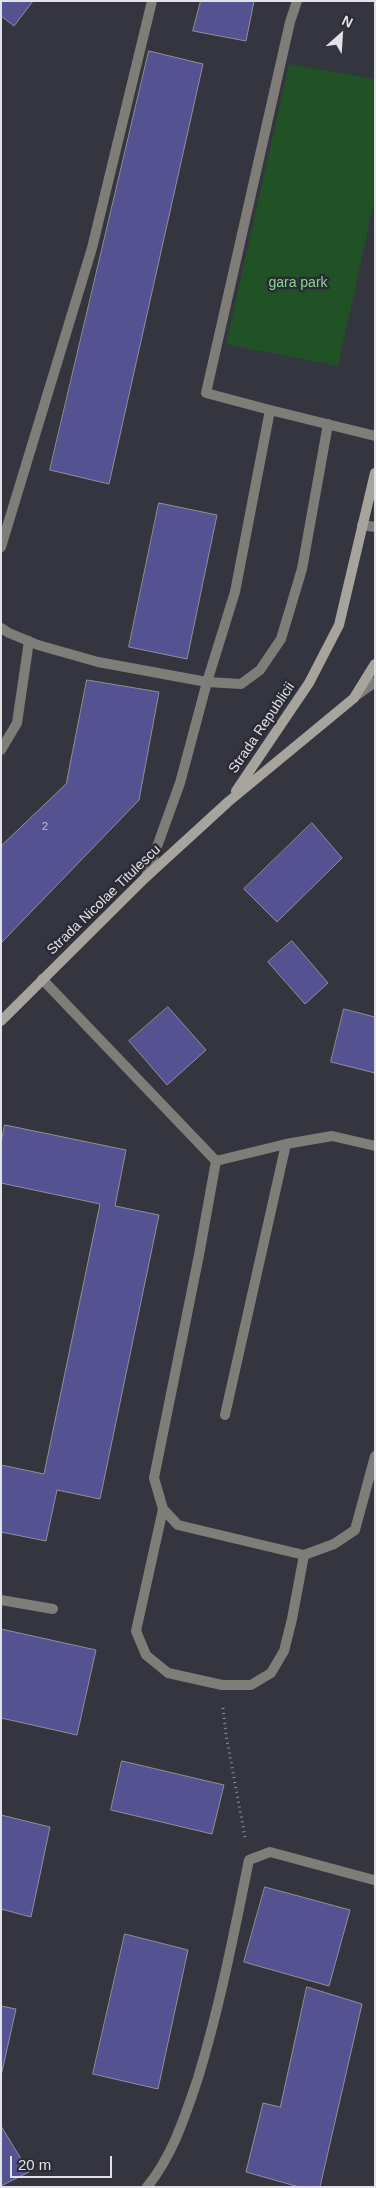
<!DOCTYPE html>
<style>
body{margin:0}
#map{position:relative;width:376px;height:2188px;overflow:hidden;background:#35353f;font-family:Helvetica,sans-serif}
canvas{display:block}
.frame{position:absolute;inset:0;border:2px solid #e2e2e8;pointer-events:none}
.north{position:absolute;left:316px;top:10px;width:50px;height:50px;-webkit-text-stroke:4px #2b2b35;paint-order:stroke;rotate:26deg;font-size:14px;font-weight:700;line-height:20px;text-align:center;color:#e2e2e8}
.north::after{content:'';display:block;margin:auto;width:18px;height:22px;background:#e2e2e8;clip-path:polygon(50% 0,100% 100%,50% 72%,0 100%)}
.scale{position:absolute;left:10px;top:2156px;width:102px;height:22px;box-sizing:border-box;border:2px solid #e2e2e8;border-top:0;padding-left:6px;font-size:15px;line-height:18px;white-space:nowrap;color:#e2e2e8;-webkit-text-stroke:4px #2b2b35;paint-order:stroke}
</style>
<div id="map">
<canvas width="376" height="2188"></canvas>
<div class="frame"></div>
<div class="north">N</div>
<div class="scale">20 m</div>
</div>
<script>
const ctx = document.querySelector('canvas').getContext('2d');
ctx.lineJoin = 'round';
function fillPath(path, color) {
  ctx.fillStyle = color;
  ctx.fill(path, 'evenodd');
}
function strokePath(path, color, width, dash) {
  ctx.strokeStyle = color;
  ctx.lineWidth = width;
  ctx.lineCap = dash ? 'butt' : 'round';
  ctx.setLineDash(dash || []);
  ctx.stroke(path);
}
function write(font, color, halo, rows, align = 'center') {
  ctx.font = font + ' Helvetica,sans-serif';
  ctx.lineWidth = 5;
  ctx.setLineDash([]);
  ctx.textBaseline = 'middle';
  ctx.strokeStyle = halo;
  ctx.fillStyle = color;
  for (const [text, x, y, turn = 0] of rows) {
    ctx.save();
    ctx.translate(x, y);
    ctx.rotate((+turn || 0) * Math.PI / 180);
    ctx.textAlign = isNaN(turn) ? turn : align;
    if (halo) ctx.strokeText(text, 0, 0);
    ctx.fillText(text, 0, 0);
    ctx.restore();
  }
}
fillPath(new Path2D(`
 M289,64l86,15v118l-37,169 -112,-22z`), '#205225');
const building = new Path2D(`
 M1,1h32l-19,25 -13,-10z
 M201,1h53l-8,40 -53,-10z
 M149,51l54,13 -94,420 -59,-14z
 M159,503l58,12 -30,144 -58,-12z
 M87,680l72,12 -20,108 -138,143v-97l65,-62z
 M312,823l30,35 -65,64 -33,-33z
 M292,941l36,42 -23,21 -37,-42z
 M168,1007l38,43 -39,35 -38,-44z
 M344,1009l31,8v56l-44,-11z
 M5,1125l121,25 -11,56 44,9 -59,284 -43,-9 -11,51 -45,-9v-67l43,9 56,-270 -99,-21v-40z
 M1,1629l95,21 -19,85 -76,-17z
 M122,1761l102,24 -12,49 -101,-24z
 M1,1815l49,12 -19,90 -30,-8z
 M265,1887l85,23 -21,76 -85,-24z
 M125,1934l63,16 -30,139 -65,-15z
 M307,1987l55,17 -42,183h-21l-53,-15 17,-69 17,4z
 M1,2006l15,3 -15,67z
 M1,2126l28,46 -28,14z`);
fillPath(building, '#545291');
strokePath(building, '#8f909b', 1);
strokePath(new Path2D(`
 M223,1708l3,27 19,102`), '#919199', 3, [1, 4]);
strokePath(new Path2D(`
 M270,410l-64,-17 84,-371 7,-21
 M362,525l13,2
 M1,547l91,-299 60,-247
 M1,628l8,5 29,12 60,17 109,20 34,2 19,-14 21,-31 21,-70 26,-145
 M357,695l18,-13
 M1,750l16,-27 12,-82
 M146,877l34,-94 27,-101 28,-90 35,-182 105,26
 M42,979l174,182
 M375,1146l-43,-10 -46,8 -70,17 -17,94 -45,223 9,31 15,16 126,30 30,-11 21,-14 20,-74
 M225,1415l61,-271
 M163,1509l-27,122 10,24 22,18 54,12h29l20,-12 13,-22 8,-32 12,-64
 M1,1600l52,9`), '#7e7d78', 10);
strokePath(new Path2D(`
 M147,2187c26,-32 38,-71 51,-109 22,-72 36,-145 51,-218l21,-8 104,28`), '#7e7d78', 10);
strokePath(new Path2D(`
 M236,791l73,-108 30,-58 36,-152
 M1,1021l145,-144 82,-75 126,-104 21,-34`), '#a6a49c', 10);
write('11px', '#bebed2', null, [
 ["2",45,827]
]);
write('14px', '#87d68b', '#2b2b35', [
 ["gara park",298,283]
]);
write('14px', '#e2e2e8', '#2b2b35', [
 ["Strada Republicii",262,728,-56],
 ["Strada Nicolae Titulescu",104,900,-44]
]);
</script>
